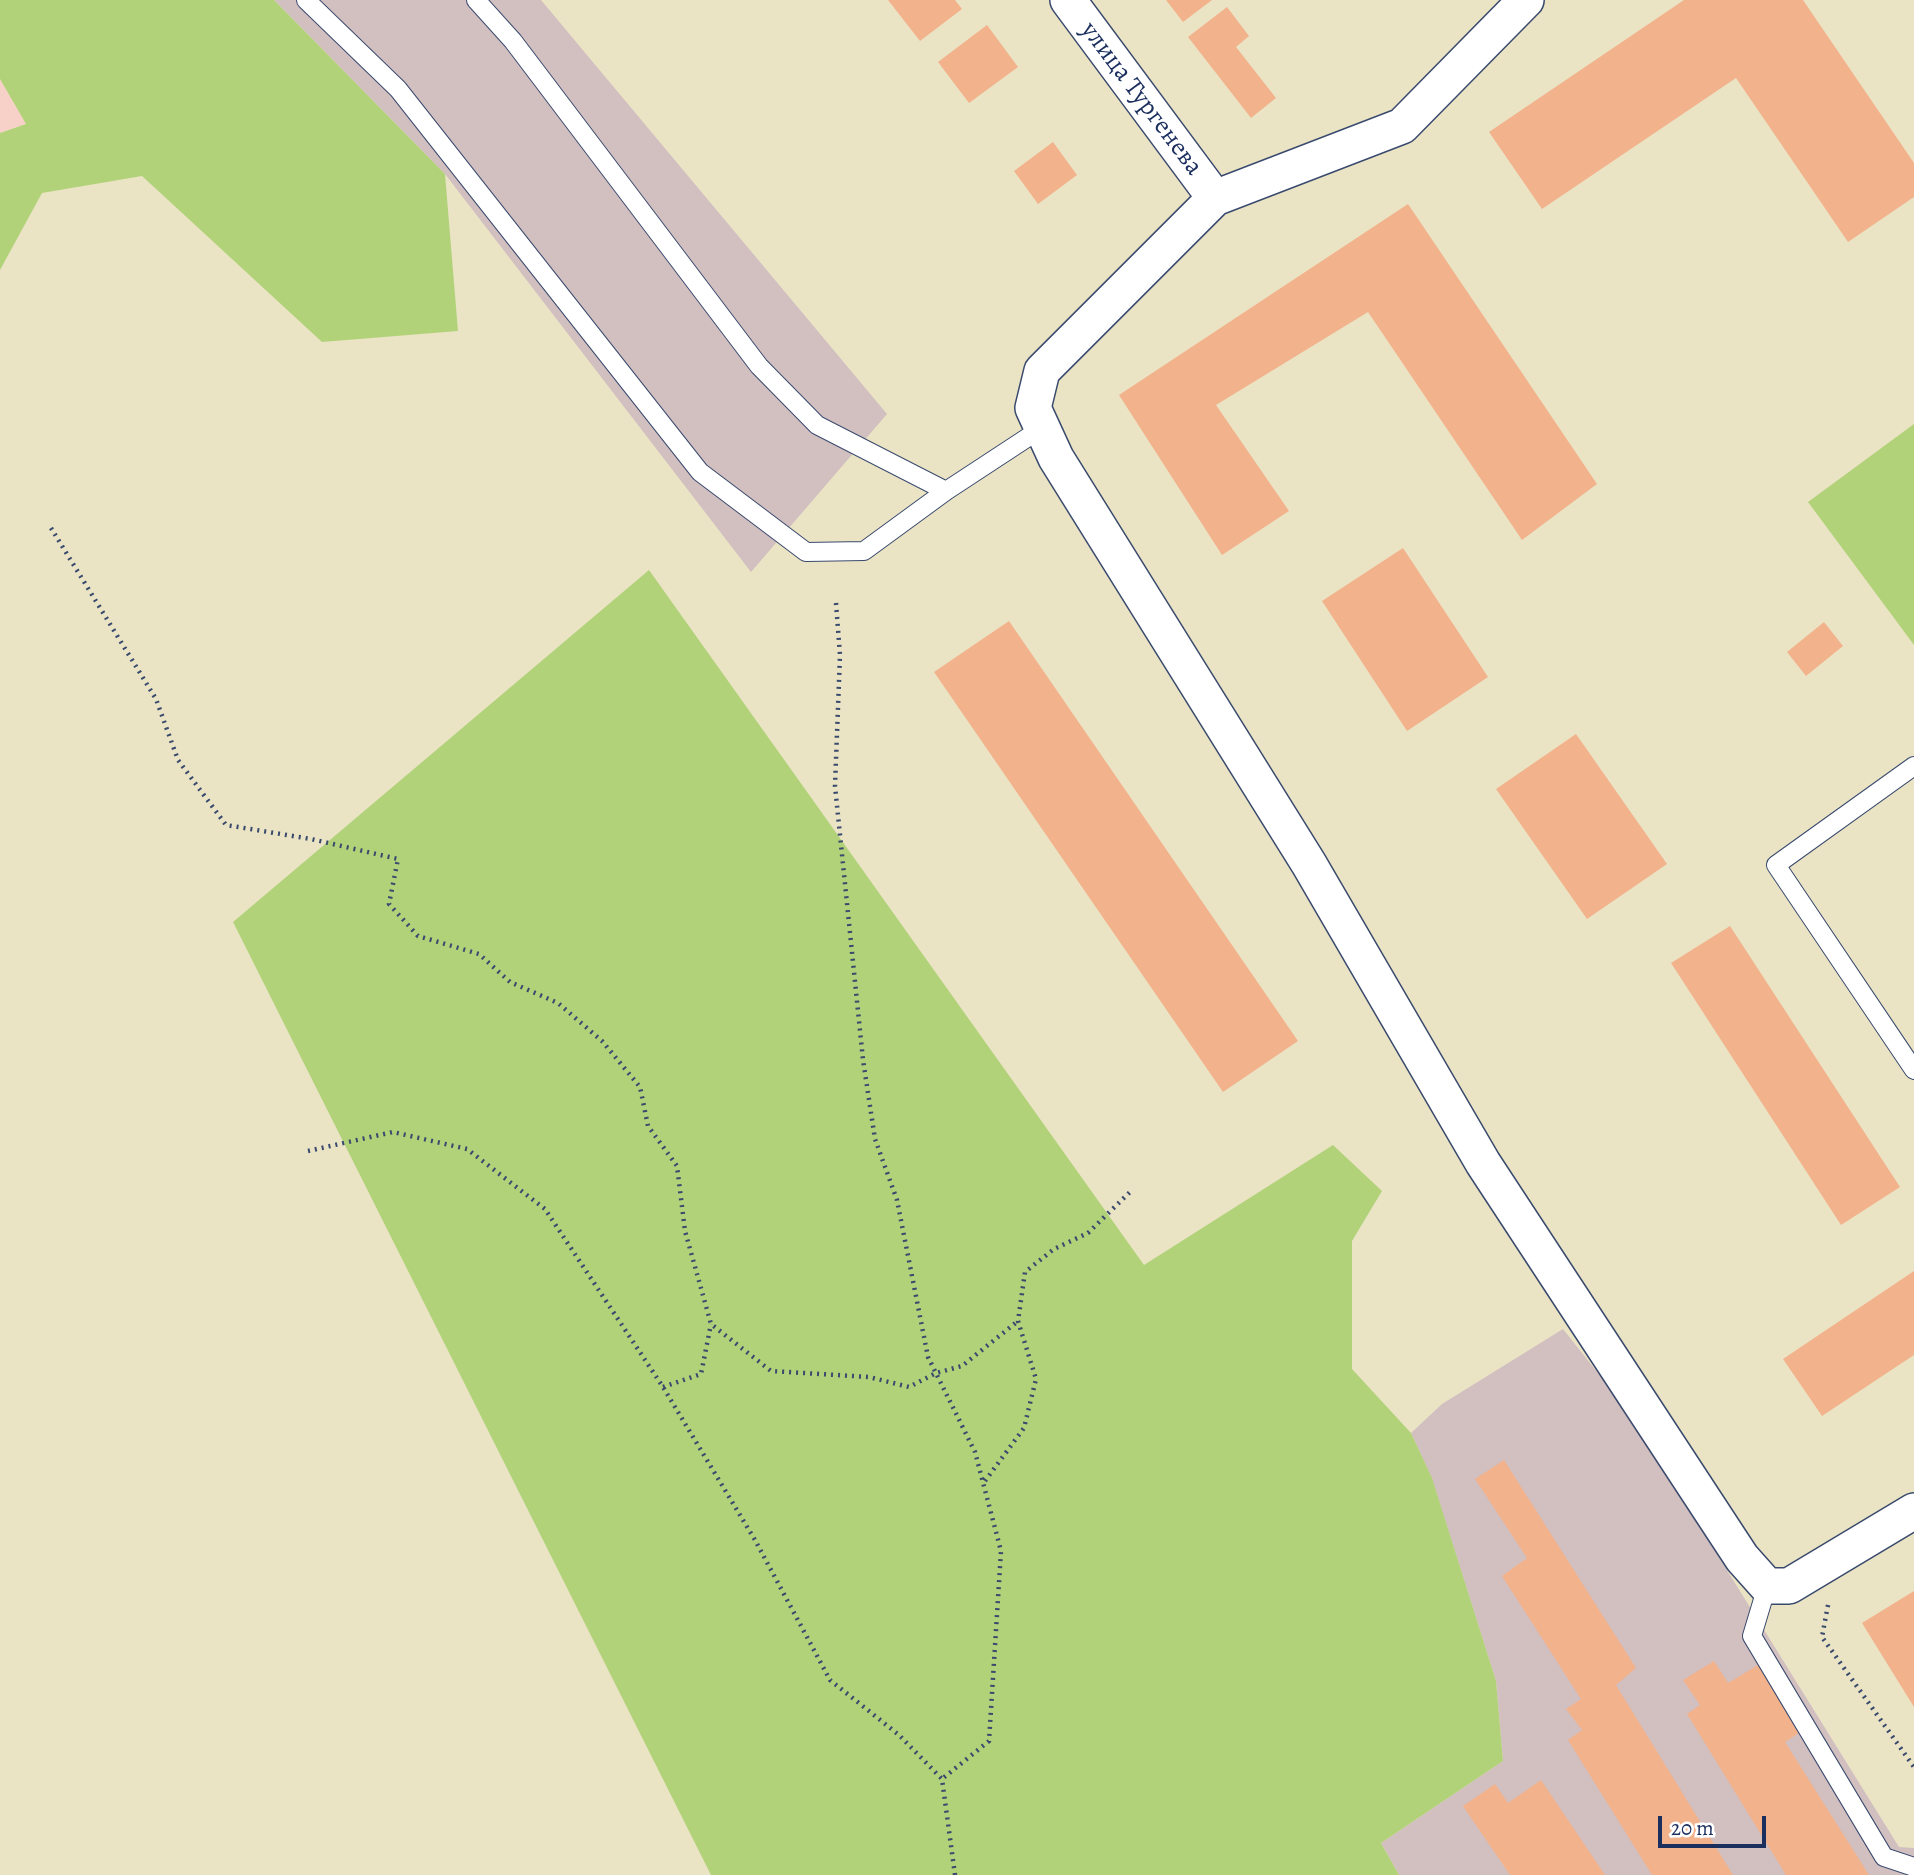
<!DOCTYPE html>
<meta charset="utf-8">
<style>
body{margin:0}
#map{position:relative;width:1914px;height:1875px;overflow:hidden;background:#eae4c5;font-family:Alegreya,serif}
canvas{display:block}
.scale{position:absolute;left:1658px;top:1816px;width:108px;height:32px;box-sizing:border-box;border:4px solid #1b2f5e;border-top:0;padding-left:9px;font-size:21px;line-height:24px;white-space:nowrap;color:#1b2f5e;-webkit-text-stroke:5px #fff;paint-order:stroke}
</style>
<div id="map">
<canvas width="1914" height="1875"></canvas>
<div class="scale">20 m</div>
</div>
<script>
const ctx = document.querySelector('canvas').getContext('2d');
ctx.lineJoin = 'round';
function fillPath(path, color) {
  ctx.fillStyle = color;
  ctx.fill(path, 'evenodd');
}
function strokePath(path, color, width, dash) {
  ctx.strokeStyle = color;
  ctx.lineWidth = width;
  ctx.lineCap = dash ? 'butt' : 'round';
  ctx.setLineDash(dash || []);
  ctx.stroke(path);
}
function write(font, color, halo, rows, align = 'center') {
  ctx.font = font + ' Alegreya,serif';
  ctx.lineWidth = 5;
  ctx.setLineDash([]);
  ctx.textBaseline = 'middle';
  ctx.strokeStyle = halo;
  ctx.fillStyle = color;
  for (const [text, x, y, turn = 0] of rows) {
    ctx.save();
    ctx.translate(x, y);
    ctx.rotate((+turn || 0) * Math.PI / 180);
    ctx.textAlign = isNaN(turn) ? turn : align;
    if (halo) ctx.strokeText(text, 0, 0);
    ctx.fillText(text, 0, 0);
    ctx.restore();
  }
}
fillPath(new Path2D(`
 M0,79l26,45 -26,9z`), '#f7d1c7');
fillPath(new Path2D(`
 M274,0h267l346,414 -136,158 -306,-398z
 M1563,1329l65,82 271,436 15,1v27h-515l-18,-32 122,-82 -7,-80 -64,-202 -21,-46 31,-29z`), '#d2bfc0');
fillPath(new Path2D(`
 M0,0h274l171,174 13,157 -136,11 -180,-166 -100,17 -42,77v-137l26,-9 -26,-45z
 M1914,424v221l-106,-143z
 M649,570l495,695 189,-120 49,46 -30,50v128l59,64 21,45 64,203 7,80 -122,82 18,32h-688l-478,-953z`), '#b2d27a');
fillPath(new Path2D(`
 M888,0h67l7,9 -42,32z
 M1166,0h46l-29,22z
 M1684,0h119l111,163v34l-66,45 -112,-164 -194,131 -53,-77z
 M1227,7l22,29 -13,11 40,51 -25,20 -63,-81z
 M987,25l31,42 -49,36 -31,-41z
 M1053,142l24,33 -39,29 -24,-33z
 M1408,204l189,280 -75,56 -154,-228 -152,93 73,106 -67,44 -103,-160z
 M1403,548l85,129 -81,54 -85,-130z
 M1009,621l289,420 -75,51 -289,-420z
 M1824,622l19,24 -37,30 -19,-24z
 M1576,734l91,130 -80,55 -91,-130z
 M1730,926l170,261 -59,38 -170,-262z
 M1914,1271v84l-92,61 -39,-57z
 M1504,1460l132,208 -20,17 117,190h-81l-84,-135 14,-10 -16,-21 15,-10 -79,-123 25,-18 -52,-79z
 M1914,1591v116l-52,-84z
 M1714,1661l14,22 30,-18 41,68 -14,9 84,133h-83l-99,-161 13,-9 -17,-25z
 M1541,1780l64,95h-95l-47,-69 32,-22 13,19z`), '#f2b28c');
const lane = new Path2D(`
 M306,0l92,89 302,383 106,80 58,-1 82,-60
 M476,0l37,41 246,325 58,59 129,66 96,-63
 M1914,766l-138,99 138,205
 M1767,1586l-15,50 132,221 30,10`);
const street = new Path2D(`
 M1068,0l147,198
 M1526,0l-124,126 -187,72 -173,173 -9,37 23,50 253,406 174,299 259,395 25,28h22l125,-75`);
strokePath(lane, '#3a4a6d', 20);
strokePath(street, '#3a4a6d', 38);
strokePath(new Path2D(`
 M51,528l105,171 22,61 48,65 85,14 87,20 -9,45 29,32 61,18 31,28 48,21 44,38 38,46 8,39 29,40 8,65 26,93 60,47 98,6 40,10 27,-14 26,-7 56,-45
 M836,603l4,52 -5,131 28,274 12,79 22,61 31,157 47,95 26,99 -12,190 -47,38
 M308,1151l85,-19 74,17 78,60 118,178 92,153 75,140 69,55 43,44 13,96
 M663,1387l38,-13 10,-50
 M985,1481l39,-53 12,-49 -18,-58 7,-49 29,-23 34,-16 43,-42
 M1828,1605l-6,32 92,130`), '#3a4a6d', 4.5, [2, 5]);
strokePath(lane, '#fff', 18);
strokePath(street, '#fff', 35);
write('26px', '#1b2f5e', '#fff', [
 ["улица Тургенева",1141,99,53]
]);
</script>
